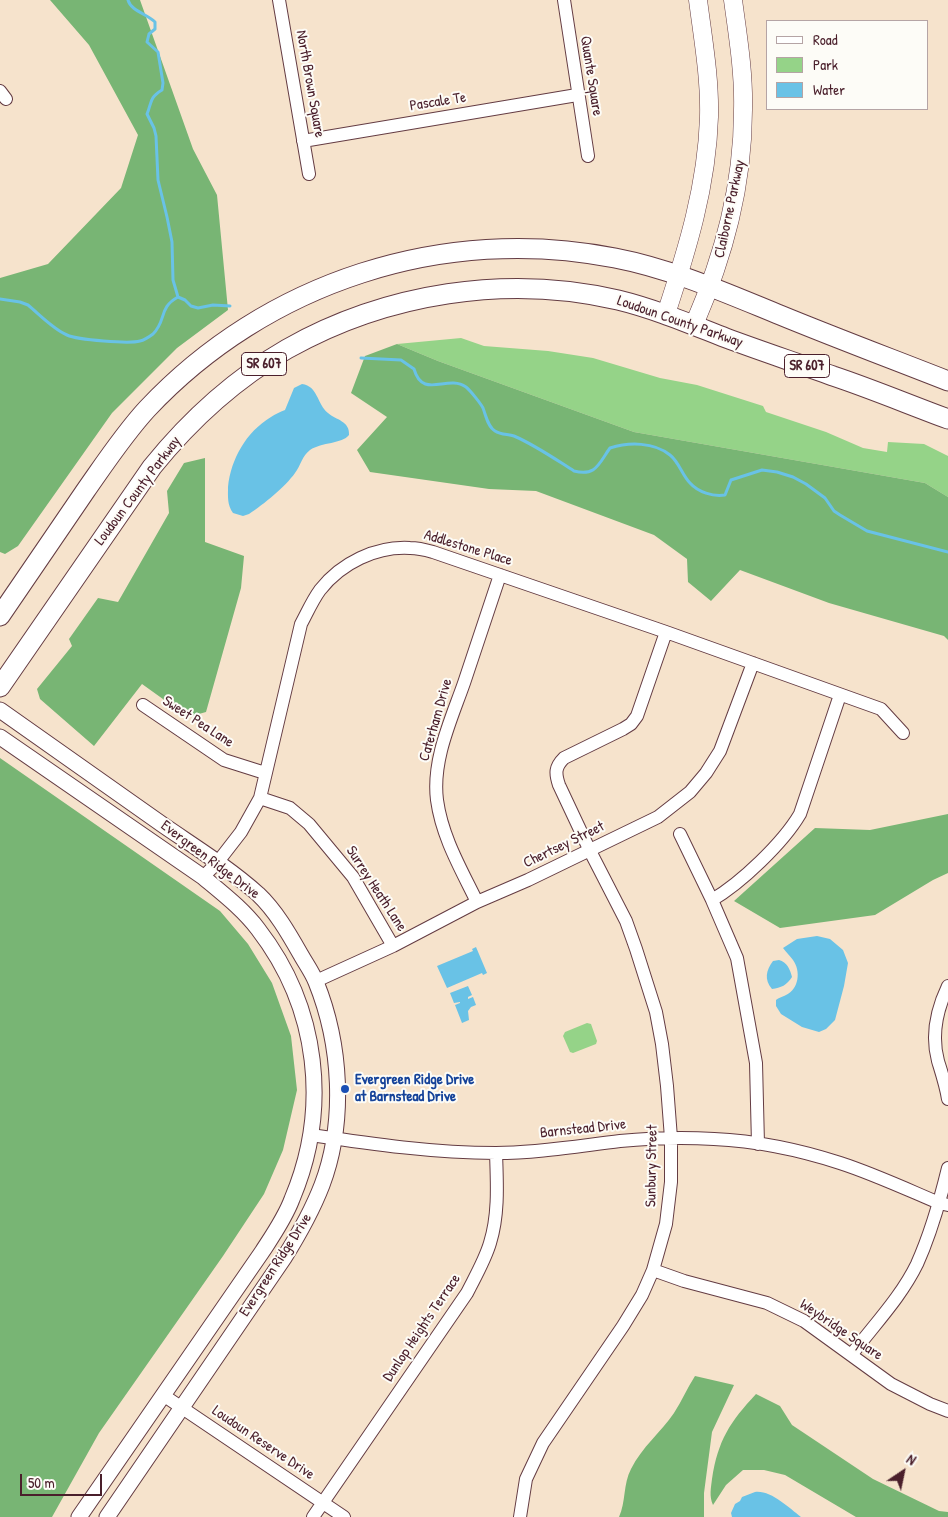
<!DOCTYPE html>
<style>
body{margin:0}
#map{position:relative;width:948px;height:1517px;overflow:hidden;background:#f6e3cc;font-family:"Patrick Hand",sans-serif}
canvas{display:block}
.legend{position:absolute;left:766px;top:20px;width:162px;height:90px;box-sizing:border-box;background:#fdfcf7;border:1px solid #b5a4a5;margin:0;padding:6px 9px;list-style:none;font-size:15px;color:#4a1f2b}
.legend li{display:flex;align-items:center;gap:10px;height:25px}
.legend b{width:25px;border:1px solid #b5a4a5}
.north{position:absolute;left:878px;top:1447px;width:50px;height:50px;-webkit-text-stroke:4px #fdfcf7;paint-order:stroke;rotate:34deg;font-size:14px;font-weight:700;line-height:20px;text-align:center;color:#4a1f2b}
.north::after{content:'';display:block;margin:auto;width:18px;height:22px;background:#4a1f2b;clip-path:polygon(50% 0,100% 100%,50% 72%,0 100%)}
.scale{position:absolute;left:20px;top:1474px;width:82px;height:22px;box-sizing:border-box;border:2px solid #4a1f2b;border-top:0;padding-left:6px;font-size:15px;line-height:18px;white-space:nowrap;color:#4a1f2b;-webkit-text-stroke:4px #fdfcf7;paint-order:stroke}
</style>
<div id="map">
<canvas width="948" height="1517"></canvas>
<ul class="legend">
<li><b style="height:6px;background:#fff"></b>Road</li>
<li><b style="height:14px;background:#95d388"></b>Park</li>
<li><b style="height:14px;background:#69c2e6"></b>Water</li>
</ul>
<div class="north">N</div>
<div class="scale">50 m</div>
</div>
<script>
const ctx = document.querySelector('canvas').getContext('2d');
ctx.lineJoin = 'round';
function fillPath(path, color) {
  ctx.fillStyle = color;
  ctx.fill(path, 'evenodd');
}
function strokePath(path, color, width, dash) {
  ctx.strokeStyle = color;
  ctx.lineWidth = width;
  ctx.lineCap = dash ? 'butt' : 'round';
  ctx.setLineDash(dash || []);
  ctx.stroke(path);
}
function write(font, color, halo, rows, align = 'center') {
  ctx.font = font + ' "Patrick Hand",sans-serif';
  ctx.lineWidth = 4;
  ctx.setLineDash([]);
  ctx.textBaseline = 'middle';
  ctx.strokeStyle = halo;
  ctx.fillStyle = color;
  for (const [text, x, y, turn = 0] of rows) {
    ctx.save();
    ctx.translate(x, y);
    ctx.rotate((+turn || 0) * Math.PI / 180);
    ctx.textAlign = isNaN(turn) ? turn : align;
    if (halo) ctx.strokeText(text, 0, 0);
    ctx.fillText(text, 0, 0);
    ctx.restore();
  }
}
fillPath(new Path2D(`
 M461,338l23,8 64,5 45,7 67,20 37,7 66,21 3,6 60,20 37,16 24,4 1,-10 36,2 24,12v41l-23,-14 -291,-51 -196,-71 -41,-17z
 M587,1023l4,1 6,17 -1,3 -23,9 -3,-1 -7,-16 2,-4z`), '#95d388');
fillPath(new Path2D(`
 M50,0h90l53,149 24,46 11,115 -51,38 -65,65 -94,133 -13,8 -5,-2v-274l48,-14 73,-76 17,-53 -49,-90z
 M397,344l41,17 196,71 291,51 23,14v143l-4,-4 -115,-33 -89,-33 -29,31 -23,-19 -1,-23 -33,-24 -118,-44 -47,-2 -119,-17 -13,-22 30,-33 -36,-24 14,-37z
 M205,458v84l39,14 -3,32 -35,124 -18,5 -46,-33 -48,62 -54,-47 -3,-10 35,-43 -3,-7 29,-41 20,4 51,-89 -2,-22 17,-28z
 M0,758l220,153 28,33 24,39 19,53 6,54 -14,60 -19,44 -41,62 -124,177 -47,84h-52z
 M948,814v59l-15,7 -58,35 -95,13 -46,-27 81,-73 55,2z
 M695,1376l39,9 -22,47 -8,61v24h-85c7,-15 4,-33 12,-48 11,-22 30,-37 43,-56 8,-12 13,-25 21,-37z
 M756,1394l24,12 12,19 81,54 66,32 9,1v5h-92l-71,-42 -21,-5h-21l-17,15 -13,20c-4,-9 -2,-17 -1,-26 6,-39 18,-57 44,-85z`), '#78b574');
fillPath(new Path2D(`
 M302,384c16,2 15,20 26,29 8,7 22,8 21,22 -7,9 -27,7 -39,15 -8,6 -9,15 -15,23 -10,14 -31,31 -46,41l-6,2 -10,-3c-6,-8 -5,-17 -5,-26 3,-28 18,-55 43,-70 4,-3 9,-5 14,-7l9,-22z
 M817,936l13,3 13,11 5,13 -4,23 -9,34 -9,9 -7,3 -17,-5 -21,-13 -5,-8v-6c4,-3 6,-3 10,-5 13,-6 15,-24 7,-35 -3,-4 -7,-8 -10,-12l14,-9z
 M476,947l11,26 -4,2 -1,-2 -35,15 -10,-22 36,-15 -1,-2z
 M779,960c8,2 11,9 13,17 -5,8 -11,11 -20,12 -8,-9 -6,-19 1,-28z
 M468,986l4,9 -4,2v2l5,-2 3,8 -5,2 -3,4 1,9 -7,3 -7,-18 5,-2v-1l-6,1 -4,-10z
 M755,1492c16,-2 34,16 46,25h-69l-1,-4 4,-9 5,-3 2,-4z`), '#69c2e6');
strokePath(new Path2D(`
 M128,0c3,11 19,14 27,22v7l-6,5 -2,8 11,10 5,31 -1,7c-13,8 -10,12 -15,24l7,14 2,8 2,44 9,37 5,25 1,38 5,17
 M0,299l20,3 8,3c12,10 25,24 39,30 11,5 62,9 73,6 5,-1 9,-4 13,-7 14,-14 5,-26 25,-37l7,3 6,6 7,2 15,-3 17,1
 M361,358l40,2 13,9c9,31 33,5 52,18 4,3 15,17 17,21 3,8 5,19 12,23 6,4 13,3 19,5 21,9 41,23 60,35 22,6 25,-8 36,-23 19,-6 44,-6 60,7 9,7 12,20 20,28 8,9 23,14 35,12l6,-15 31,-10 15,2 16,5 13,7 19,14 9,13 6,4 27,16 81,21`), '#69c2e6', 3);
const minor = new Path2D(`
 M279,0l30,174
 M564,0l24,156
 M0,91l6,8
 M303,141l274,-46
 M143,705l81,55 41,13
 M260,798l30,10 19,16 44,53 40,69
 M680,834l32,66 25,58 19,105 2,81
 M203,877l14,-14 24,-31 19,-34 41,-174c6,-11 11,-23 19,-34 21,-27 56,-44 90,-42 8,0 16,2 23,4l233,80 215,77 22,24
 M712,900c29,-17 71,-57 88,-86l40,-119
 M477,902c-16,-33 -35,-65 -40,-102 -5,-40 14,-80 27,-117 12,-36 24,-72 36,-108
 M316,981l77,-35 84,-44 51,-22 130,-63 32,-25 16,-19 14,-22 33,-88
 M948,986c-11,23 -17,49 -10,75 4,13 8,25 10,38
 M311,1135c61,9 123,18 185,18 41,0 82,-7 124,-12 31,-3 64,-4 94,-2 43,2 86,11 126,24 34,11 66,26 99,40l9,2
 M653,1270l31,11 83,22 37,18 87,63 39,20 18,7
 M852,1354c22,-29 49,-57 65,-90 14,-31 23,-63 31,-96
 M163,1395l181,122
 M313,1517l154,-224c8,-16 18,-33 23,-50 9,-29 7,-60 6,-90
 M520,1517l6,-38 17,-36 80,-117 19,-31 11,-25 13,-46 5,-42v-44l-4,-52 -5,-42 -6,-32 -20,-63 -10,-28 -36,-70 -31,-66c-4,-12 -4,-18 5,-27l59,-29 8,-5 6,-8 29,-84`);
const tertiary = new Path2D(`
 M0,710c54,38 109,77 163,115 32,22 66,43 95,69 18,17 31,40 43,61 5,9 11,17 15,27 25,62 30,139 6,203 -10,26 -23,49 -38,73l-177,259
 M0,737l203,140c19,16 40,32 55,52 61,79 72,180 34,270 -7,19 -19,36 -30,53l-183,265`);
const secondary = new Path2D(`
 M666,314c21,-64 41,-128 43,-197 1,-39 -6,-78 -11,-117
 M694,325c30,-70 49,-139 49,-215 1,-37 -5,-73 -10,-110`);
const primary = new Path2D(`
 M0,616c29,-42 57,-84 86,-126 19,-27 38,-56 61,-81 119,-127 297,-185 468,-151 57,11 111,35 165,57 56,23 112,44 168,66
 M0,687l152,-220c38,-47 83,-88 135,-118 99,-56 220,-75 331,-49 37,9 72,24 108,38 35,13 71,25 107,38 39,13 77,29 115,43`);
strokePath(minor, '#643c43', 14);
strokePath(tertiary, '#643c43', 17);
strokePath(secondary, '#643c43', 19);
strokePath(primary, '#643c43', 21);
strokePath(minor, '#fff', 12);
strokePath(tertiary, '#fff', 15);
strokePath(secondary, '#fff', 18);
strokePath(primary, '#fff', 19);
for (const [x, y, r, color] of [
 [345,1089,5,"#1a4fb4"]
]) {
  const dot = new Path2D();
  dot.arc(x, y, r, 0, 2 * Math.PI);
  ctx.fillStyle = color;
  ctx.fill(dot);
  strokePath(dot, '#fdfcf7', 2);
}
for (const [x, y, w] of [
 [264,364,45],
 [807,366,45]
]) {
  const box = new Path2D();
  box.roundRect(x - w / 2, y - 11.5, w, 23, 4);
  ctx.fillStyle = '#fdfcf7';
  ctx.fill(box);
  strokePath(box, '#4a1f2b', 1);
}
write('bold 14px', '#4a1f2b', null, [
 ["SR 607",264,364],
 ["SR 607",807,366]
]);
write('15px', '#4a1f2b', '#fdfcf7', [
 ["Quante Square",591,76,81],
 ["North Brown Square",310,84,80],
 ["Pascale Te",438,102,-9],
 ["Claiborne Parkway",730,209,-78],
 ["Loudoun County Parkway",680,322,19],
 ["Loudoun County Parkway",138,491,-53],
 ["Addlestone Place",468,548,17],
 ["Caterham Drive",436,720,-74],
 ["Sweet Pea Lane",198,722,33],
 ["Chertsey Street",564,845,-26],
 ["Evergreen Ridge Drive",210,860,37],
 ["Surrey Heath Lane",376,889,57],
 ["Barnstead Drive",583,1129,-6],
 ["Sunbury Street",652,1166,-89],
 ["Evergreen Ridge Drive",276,1265,-57],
 ["Dunlop Heights Terrace",422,1328,-56],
 ["Weybridge Square",841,1330,34],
 ["Loudoun Reserve Drive",263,1443,34]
]);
write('bold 15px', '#164399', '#fdfcf7', [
 ["Evergreen Ridge Drive",355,1080],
 ["at Barnstead Drive",355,1097]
], 'left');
</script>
